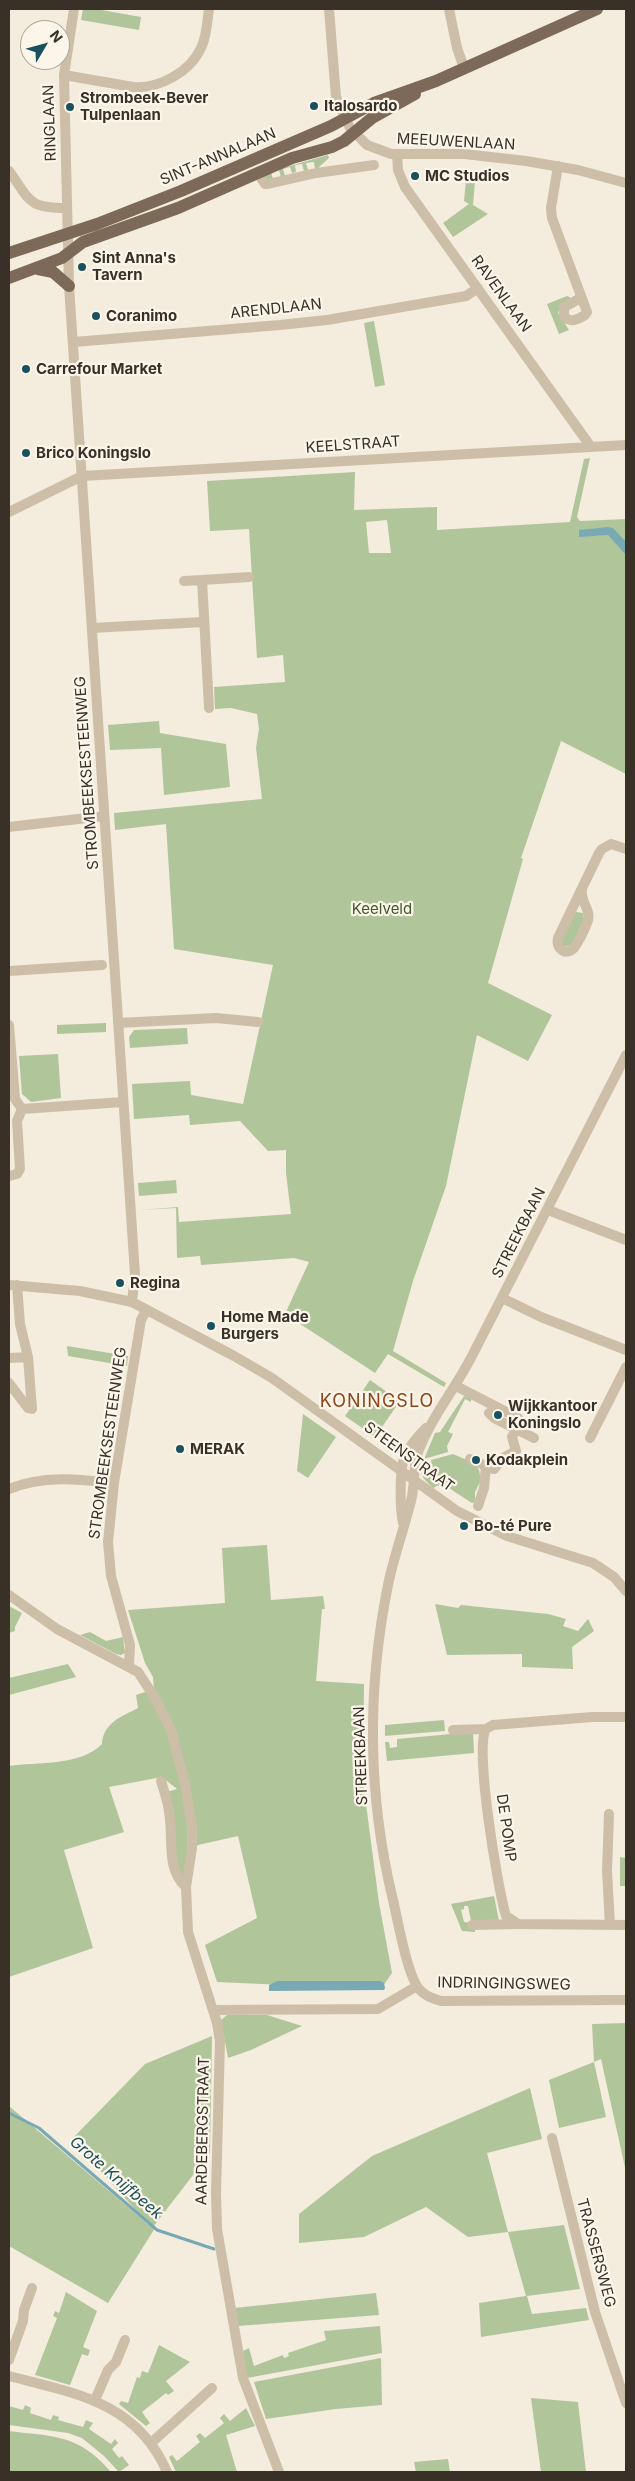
<!DOCTYPE html>
<meta charset="utf-8">
<style>
body{margin:0}
#map{position:relative;width:635px;height:2481px;overflow:hidden;background:#f4ecdd;font-family:Inter,sans-serif}
canvas{display:block}
.frame{position:absolute;inset:0;border:10px solid #393028;pointer-events:none}
.north{position:absolute;left:20px;top:20px;width:50px;height:50px;box-sizing:border-box;background:#fbf5ea;border:1px solid #ada69c;border-radius:50%;rotate:53deg;font-size:14px;font-weight:700;line-height:20px;text-align:center;color:#393028}
.north::after{content:'';display:block;margin:auto;width:18px;height:22px;background:#1a515e;clip-path:polygon(50% 0,100% 100%,50% 72%,0 100%)}
</style>
<div id="map">
<canvas width="635" height="2481"></canvas>
<div class="frame"></div>
<div class="north">N</div>
</div>
<script>
const ctx = document.querySelector('canvas').getContext('2d');
ctx.lineJoin = 'round';
function fillPath(path, color) {
  ctx.fillStyle = color;
  ctx.fill(path, 'evenodd');
}
function strokePath(path, color, width, dash) {
  ctx.strokeStyle = color;
  ctx.lineWidth = width;
  ctx.lineCap = dash ? 'butt' : 'round';
  ctx.setLineDash(dash || []);
  ctx.stroke(path);
}
function write(font, color, halo, rows, align = 'center') {
  ctx.font = font + ' Inter,sans-serif';
  ctx.lineWidth = 4.5;
  ctx.setLineDash([]);
  ctx.textBaseline = 'middle';
  ctx.strokeStyle = halo;
  ctx.fillStyle = color;
  for (const [text, x, y, turn = 0] of rows) {
    ctx.save();
    ctx.translate(x, y);
    ctx.rotate((+turn || 0) * Math.PI / 180);
    ctx.textAlign = isNaN(turn) ? turn : align;
    if (halo) ctx.strokeText(text, 0, 0);
    ctx.fillText(text, 0, 0);
    ctx.restore();
  }
}
fillPath(new Path2D(`
 M83,9h13l45,8 -2,13 -58,-10z
 M328,155l1,3 -11,10 -3,1 -1,-7 -8,1 2,7 -4,1 -2,-7 -7,1 1,7 -4,1 -2,-6 -7,2 2,7 -4,1 -2,-7 -8,2 2,7 -6,2 -2,-8z
 M467,170h9l-3,35 15,9 -35,23 -10,-14 26,-19 -5,-3z
 M567,296l4,2 -10,7 -3,8 11,17 -10,4 -12,-30z
 M374,321l11,64 -10,2 -11,-64z
 M590,458l-13,59 3,4 46,-2v255l-65,-33 -40,117 2,1 -35,124 64,32 -24,46 -51,-26 -31,151 -33,95 -20,70 53,32 -2,4 -56,-33 -13,19 -90,-59 24,-52 -15,-4 -93,7 -1,-9 -23,2 -1,-50 -36,2 38,-3 1,15 112,-8 -5,-41v-23l-18,1 -28,-30 -50,4 -1,-10 -55,4 -2,-35 58,-3 1,14 52,9 30,-139 -99,-16 -8,-125 -51,6 -1,-17 148,-14 -6,-51 3,-19 -2,-15 -26,-6 -16,1 -1,-22 71,-5 -2,-27 -26,3 -8,-129 -39,2 -3,-50 148,-9 -1,38 83,-3v23l133,-8 14,-63zM387,520l4,33h-22l-3,-31z
 M159,721l1,12 66,11 4,43 -66,8 -3,-47 -51,2 -2,-25z
 M576,912l7,1 1,6 -12,26 -8,2 -3,-7z
 M106,1023v9l-49,2v-9z
 M187,1028l1,16 -58,4 -1,-11 5,-7z
 M58,1054l3,44 -30,4 -9,-8 -3,-38z
 M176,1180l1,13 -38,3 -1,-13z
 M67,1346l61,10 -1,10 -59,-10z
 M370,1380l30,21 -25,36 -30,-21z
 M464,1396l7,2v4l-6,-3 -17,33 5,2 -6,12 1,6 -24,7 11,-26 5,-1z
 M303,1414l33,23 -28,41 -11,-7z
 M453,1454l21,9 5,7 2,10 -6,12v10l-3,1c-16,-11 -40,-22 -41,-43z
 M428,1465l3,10 10,9 -8,4 -9,-9 -4,-9 2,-4z
 M267,1545l4,55 52,-4 2,13h-3l-6,72 48,3 -1,97 16,122 13,70 -9,13 -7,3 -159,-7 -12,-37 52,-27 -19,-82 -40,9 -10,12 -3,23 -7,-7 -11,-81 10,-3 -15,-12 -53,10 15,45 -60,18 29,98 -84,29v-211c29,-4 72,0 93,-22 1,-21 19,-27 36,-36l-2,-13 18,-6 -1,-12 -8,-14 -17,-53 97,-7 -3,-55z
 M435,1604l23,4 3,-3 87,9 18,5 -3,7 15,5 10,-12 6,12 -22,16 1,22 -51,-2v-13l-75,1z
 M9,1606l13,7 -7,14v4l-6,2z
 M90,1632l16,9 17,-4 2,16 -4,2 -5,-1 -36,-19z
 M68,1664l8,13 -67,18v-17z
 M444,1720l1,11 -60,5v-11z
 M473,1732l1,21 -87,8 -2,-19h4l1,6 7,-1v-8z
 M620,1857l6,1v28h-6z
 M494,1896l5,25h-28l-3,-15h-4v3l-3,1 3,12 7,1 4,4v5l-13,-1 -11,-27z
 M227,2015h40l35,11 -51,24 -23,8 -7,-38z
 M626,2023v149l-25,-113 -7,3 12,55 -47,11 -10,-48 45,-18 -2,-38z
 M212,2036l-2,117 -57,74 2,1 -47,75 -99,-57v-140l141,120 -78,-87 73,-75z
 M530,2088l12,51 -55,14 21,79 56,-7 16,64 -53,7 5,18 54,-6 3,12 -108,17 -2,-34 47,-7 -18,-64 -40,5 -42,-30 -62,30 -65,6v-29l73,-58z
 M66,2292l31,19 -14,36 7,3 -2,6 -6,-2 -12,31 -35,-10 22,-57 -4,-2 2,-5 4,2z
 M376,2293l3,22 -141,11 -4,-18z
 M380,2326l2,27 -135,25 -4,-27 6,-3 5,18 29,-11 1,3 5,-2 -1,-3 38,-13 -2,-9z
 M159,2345l31,17 -24,19 8,10 -6,4 -2,-2 -24,19 8,11 -4,3 -27,-22 2,-3 7,2 9,-26 3,1 2,-7 6,2z
 M381,2358l1,47 -46,4 -70,10 -12,-37z
 M531,2398l47,4 8,70h-45z
 M25,2405l6,3 -1,5 21,7 2,-5 6,2 -1,3 25,7 3,-7 7,3 -4,6 22,15 4,-5 3,4 -6,6 7,9 3,-2 7,9 -10,7 -15,-16 -22,-18 -14,-5 -59,-8v-19l14,4z
 M246,2408l9,18 -29,9 11,37h-61l-7,-15 3,-2 5,6 23,-19 -4,-6 4,-3 5,5 19,-15 -4,-5 4,-4 6,7z
 M9,2431c47,6 69,3 102,41h-102z
 M448,2459l2,13h-34l-2,-10z`), '#b1c59b');
fillPath(new Path2D(`
 M608,527l5,1 13,14v13l-18,-20 -29,2v-7z
 M277,1981h103l4,2 1,5 -1,2 -115,1v-6z`), '#79a9b4');
strokePath(new Path2D(`
 M9,2113l30,15 118,102 57,19`), '#79a9b4', 3);
strokePath(new Path2D(`
 M74,9l-10,66 5,211 66,988 -3,28
 M329,9l7,88 14,31 17,17 24,9h73l62,7 52,9 48,13
 M449,9l8,39 7,20
 M64,75l69,12c26,2 57,-15 68,-39 6,-12 6,-27 8,-39
 M397,154l1,16 7,17 186,260
 M558,166l-7,42 1,10 35,94 -2,3c-7,4 -14,9 -21,1v-9l15,-8 1,-3
 M9,171c22,30 18,37 58,37
 M258,173l7,11h3l48,-11 58,-8
 M74,342l206,-17 47,-5 139,-24 12,-8
 M9,512l73,-36 544,-31
 M184,581l18,-1
 M92,628l111,-6
 M209,708l-7,-128 47,-3
 M9,827l95,-11
 M582,889c-3,13 11,21 5,34 -3,8 -8,18 -13,25 -8,9 -19,0 -16,-10l41,-85 3,-4 9,-5 15,5
 M9,971l93,-6
 M118,1023l98,-5 42,4
 M9,1025l6,74 7,10 -5,12 3,48 -3,5 -8,2
 M626,1055c-50,99 -101,198 -152,297 -17,35 -44,66 -57,103 -4,14 -2,31 -6,46 -7,28 -17,55 -23,84 -21,104 -20,212 5,315 5,21 14,74 26,89 6,7 13,9 22,12l185,-1
 M22,1109l101,-7
 M548,1210l78,30
 M9,1285l71,6 52,11 102,54 38,22 185,133 50,25 86,27 21,14 12,14
 M502,1298l39,19 85,33
 M9,1358l19,-1
 M9,1383l19,25 4,1 -4,-52 -8,-33 -3,-39
 M456,1386l62,32
 M489,1413l5,5 40,20
 M590,1438l36,-71
 M470,1459l16,7 -2,22 -6,18
 M486,1466l8,3 9,-11 13,-7 -4,-14 4,-8
 M9,1489c35,-14 69,-10 105,-6
 M403,1523c-3,-14 -4,-54 2,-67 5,-11 13,-20 21,-28
 M9,1595l48,34 81,43 17,26 16,32 14,54 7,43v21l-6,39 2,45 29,91 3,18 -4,152 1,36 26,149 36,94
 M129,1667l1,-22 -19,-69 -3,-34 6,-59 27,-163 5,-9
 M486,1729c-12,18 12,161 20,187l12,8 108,1
 M453,1730l33,-1 7,-4 99,-8h34
 M161,1781c3,10 7,20 8,31 5,24 -4,57 17,75
 M609,1814l-2,57 3,54
 M472,1925l45,-1
 M213,2010l165,-1 39,-23
 M552,2138l43,174 31,91
 M9,2360l14,-39 1,-11 8,-22
 M9,2376c65,17 128,26 158,96
 M95,2400l13,-30 8,-8 9,-22
 M151,2443l61,-55`), '#cdbea7', 10);
strokePath(new Path2D(`
 M9,253l88,-29 84,-33 150,-65 43,-23 62,-22 161,-72
 M38,269l15,3 16,14
 M9,278l53,-20 21,-16 95,-34 114,-50 40,-11 12,-6 28,-23 43,-24`), '#7d6958', 12);
for (const [x, y, r, color] of [
 [314,106,5,"#1a515e"],
 [70,107,5,"#1a515e"],
 [415,176,5,"#1a515e"],
 [82,267,5,"#1a515e"],
 [96,316,5,"#1a515e"],
 [26,369,5,"#1a515e"],
 [26,453,5,"#1a515e"],
 [120,1283,5,"#1a515e"],
 [211,1326,5,"#1a515e"],
 [498,1415,5,"#1a515e"],
 [180,1449,5,"#1a515e"],
 [476,1460,5,"#1a515e"],
 [464,1526,5,"#1a515e"]
]) {
  const dot = new Path2D();
  dot.arc(x, y, r, 0, 2 * Math.PI);
  ctx.fillStyle = color;
  ctx.fill(dot);
  strokePath(dot, '#fbf5ea', 2);
}
write('bold 15px', '#393028', '#fbf5ea', [
 ["Strombeek-Bever",80,98],
 ["Tulpenlaan",80,115],
 ["Italosardo",324,106],
 ["MC Studios",425,176],
 ["Sint Anna's",92,258],
 ["Tavern",92,275],
 ["Coranimo",106,316],
 ["Carrefour Market",36,369],
 ["Brico Koningslo",36,453],
 ["Regina",130,1283],
 ["Home Made",221,1317],
 ["Burgers",221,1334],
 ["Wijkkantoor",508,1406],
 ["Koningslo",508,1423],
 ["MERAK",190,1449],
 ["Kodakplein",486,1460],
 ["Bo-té Pure",474,1526]
], 'left');
write('15px', '#393028', '#fbf5ea', [
 ["RINGLAAN",50,123,-92],
 ["MEEUWENLAAN",456,142,3],
 ["SINT-ANNALAAN",218,157,-23],
 ["RAVENLAAN",501,294,54],
 ["ARENDLAAN",276,309,-6],
 ["KEELSTRAAT",353,445,-4],
 ["STROMBEEKSESTEENWEG",87,773,-94],
 ["STREEKBAAN",519,1233,-63],
 ["STROMBEEKSESTEENWEG",108,1443,-82],
 ["STEENSTRAAT",409,1457,36],
 ["STREEKBAAN",361,1756,-92],
 ["DE POMP",506,1828,82],
 ["INDRINGINGSWEG",504,1984,1],
 ["AARDEBERGSTRAAT",203,2131,-89],
 ["TRASSERSWEG",596,2253,75]
]);
write('15px', '#425a2a', '#fbf5ea', [
 ["Keelveld",382,909]
]);
write('italic 16px', '#1a515e', '#fbf5ea', [
 ["Grote Knijfbeek",116,2178,41]
]);
ctx.letterSpacing = '1px';
write('18px', '#8f461b', '#fbf5ea', [
 ["KONINGSLO",377,1402]
]);
ctx.letterSpacing = '0px';
</script>
